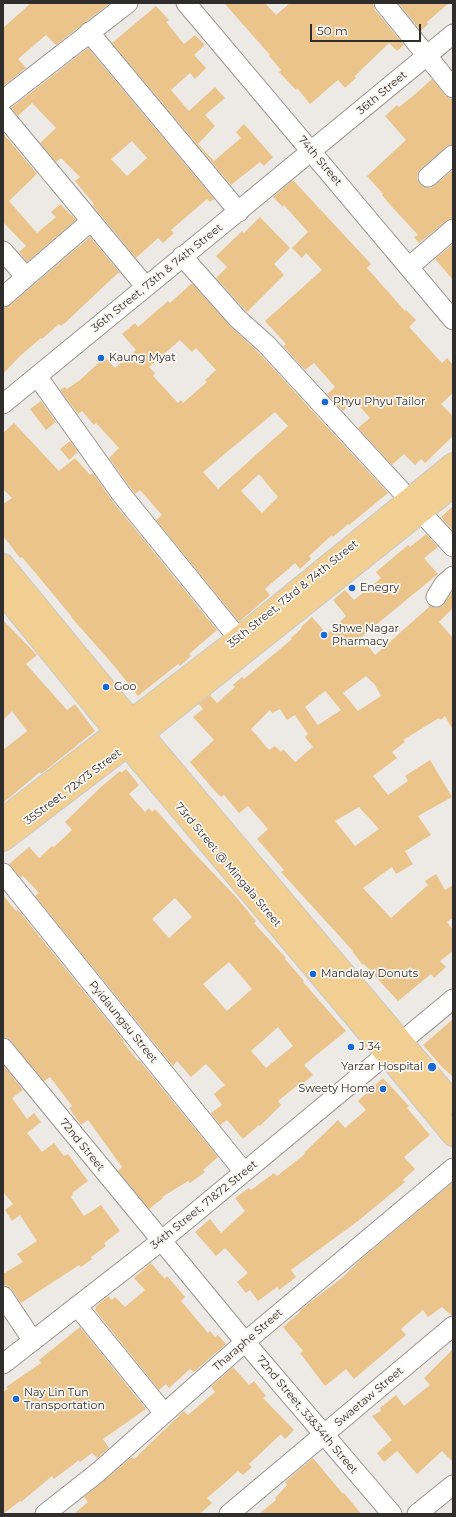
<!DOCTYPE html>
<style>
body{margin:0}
#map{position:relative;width:456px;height:1517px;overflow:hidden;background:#edeae5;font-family:Montserrat,sans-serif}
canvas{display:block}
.frame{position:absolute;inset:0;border:4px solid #302e2c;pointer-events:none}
.scale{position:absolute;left:310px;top:24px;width:111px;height:18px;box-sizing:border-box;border:2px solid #302e2c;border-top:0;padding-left:5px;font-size:12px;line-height:14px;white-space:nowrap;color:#302e2c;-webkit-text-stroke:3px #fbf7f2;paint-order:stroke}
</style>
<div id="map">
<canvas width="456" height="1517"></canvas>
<div class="frame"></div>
<div class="scale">50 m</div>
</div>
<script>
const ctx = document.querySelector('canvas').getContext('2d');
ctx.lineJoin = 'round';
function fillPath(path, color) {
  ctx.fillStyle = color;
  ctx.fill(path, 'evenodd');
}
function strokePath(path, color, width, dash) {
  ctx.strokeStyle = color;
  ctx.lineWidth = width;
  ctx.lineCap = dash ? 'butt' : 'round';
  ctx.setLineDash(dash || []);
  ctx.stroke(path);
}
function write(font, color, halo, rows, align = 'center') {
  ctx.font = font + ' Montserrat,sans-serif';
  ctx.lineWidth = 3.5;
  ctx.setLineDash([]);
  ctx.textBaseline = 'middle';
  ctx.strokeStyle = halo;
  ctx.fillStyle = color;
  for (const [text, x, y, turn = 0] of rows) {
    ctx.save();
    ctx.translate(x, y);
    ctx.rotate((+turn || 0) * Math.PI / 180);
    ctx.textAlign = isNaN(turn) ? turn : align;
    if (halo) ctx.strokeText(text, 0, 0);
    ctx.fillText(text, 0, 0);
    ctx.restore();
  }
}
fillPath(new Path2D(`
 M31,3h79l-54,42 -10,-10 -28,24 8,9 -23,18v-58z
 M224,3h41l11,12 14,-12h83l2,7 29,35 -7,6 -8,-8 -34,33 1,2 -11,10 -7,-8 -28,24 -13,-16 -1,2 -17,-18 2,-2 -12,-14 1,-1z
 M398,3h51l-22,19 1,2 -7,7z
 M156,6l13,14 -3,2 18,22 11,-9 10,10 -11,10 12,13 -11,11 -5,-6 -19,17 18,21 26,-24 10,11 -20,17 10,11 -17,18 16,17 27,-23 -5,-6 8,-8 29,33 -9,9 -4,-4 -29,23 -119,-142z
 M88,48l126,151 -4,3 -3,-3 -36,31 3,3 -11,10 -5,-5 -22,20 -43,-52 1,-2 -19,-23 5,-4 -19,-19 -5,4 -16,-19 16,-15 -24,-25 -14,13 -7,-8zM132,141l15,17 -20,18 -16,-17z
 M432,79l13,16 4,3 4,1v45l-7,3 -25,22 -3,4 -1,6 3,5 4,3 7,1 4,-3 18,-15v48l-7,3 -27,22 -5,-6 4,-2 -26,-28 -10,-12 1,-1 -16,-18 39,-36 -21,-24 12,-11 2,2 14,-11z
 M3,133l34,41 -28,27 28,32 19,-16 -5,-5 9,-8 16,16 -49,42 -8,-10 7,-6 -23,-24z
 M293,180l78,84 -4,4 38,43 1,-1 10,10 -7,7 33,36 5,-5 6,7v28l-12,11 12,12v20l-28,27 -4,-4 -6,6 -11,-11 -12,11 -34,-37 12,-10 -16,-18 -11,11 -16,-17 8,-7 -21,-24 -9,7 -22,-24 3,-2 -21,-23 57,-51 -16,-17 -4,5 -10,-10 16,-16 -24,-27 -1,2 -10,-10z
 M260,217l30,31 -16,16 10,11 -37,37 -31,-34 11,-11 -11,-11 26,-25 2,2z
 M90,237l30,36 -1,1 -1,-1 -52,49 -5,4 -2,-2 -17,15 -1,-1 -22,19 -16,17v-66l7,-3z
 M453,244v36l-18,-21z
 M192,283l38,43 28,26 130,141 -39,32 -1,-1 -15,13 -1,-2 -23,21 2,3 -11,10 -5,-6 -30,26 5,6 -31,27 -83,-102 6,-5 -22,-25 -5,4 -26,-36 10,-10 -23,-25 -2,2 -12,-14 -4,3 -18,-24 5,-3 2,2 13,-9 25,-23 10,11 21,-18 -14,-16 13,-11 3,4 30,-26 2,2zM180,340l12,12 4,-4 20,22 -11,10 2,2 -24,21 -2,-3 -3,3 -25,-27 2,-3 -6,-6zM275,412l13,14 -70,63 -15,-17zM259,474l19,23 -16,16 -21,-22z
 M41,401l15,21 -10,8 -16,-21z
 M14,423l45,48 16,-13 15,17 3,-2 20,29 104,128 -28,24 2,2 -11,10 -2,-2 -40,32 -22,-28 -45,-51h1l-34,-41 -16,-19 -2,1 -17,-22v-32l9,-6 -9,-9v-56z
 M70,441l8,11 -9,8 -9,-11z
 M453,506v25l-12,-14z
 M426,534l12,13 -14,11 14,16 -77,63 14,18 55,-49 6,2 6,-2 11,-15v17l-14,14 14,16v92l-8,-14 -4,4 -2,-2 -36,22 2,2 -13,10 5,6 -24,18 15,19 20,-14 -3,-5 25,-16 22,37 -34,19 13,19 -26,16 8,13 -17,10 -4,-7 -29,21 28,30 37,-33 -3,-4 11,-7 9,16 8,-5v33l-6,4 6,8v21l-13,10 6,6 -12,11 -3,-4 -33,27 -34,-37 -1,1 -11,-14h1l-72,-79 3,-2 -27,-31 11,-10 -20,-23 -9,7 -15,-18 -3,2 -8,-8 -23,-27 24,-22 -21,-23 10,-8 -4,-5 11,-9 7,8 18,-16 -2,-2 9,-8 2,2 48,-40 -1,-1 11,-10 -1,-1 11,-10 15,17 19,-18 -13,-16 12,-10 9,10 27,-22 -5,-6 32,-27 2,2zM366,676l9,9 6,11 -23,15 -15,-18zM325,691l16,19 -23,15 -13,-18zM280,709l7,11 8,-5 13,19 -3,3 8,10 -18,15 -12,-13 -2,3 -6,-6 -6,4 -18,-21 19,-19 2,3zM359,807l20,22 -24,17 -20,-25z
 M3,620l34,35 -11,9 41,46 8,-6 20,27 -54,43 -1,-2 -37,31v-53l24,-19 -15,-20 -9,9z
 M126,769l13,16 -10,9 16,18 4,-4 3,4 3,-3 40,45 42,44 19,23 -2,2 32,35 -1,1 19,22 -1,1 43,49 -42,34 9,10 -12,10 -2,-1 -21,17 3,4 -21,21 -1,-1 -16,14 -16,-19 -7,5 -9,-12 11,-8 -8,-11 11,-9 -19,-21 -15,13 -14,-16 -4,5 -138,-170 4,-3 -16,-17 -2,2 -12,-14 20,-17 10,11 13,-12 2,1 18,-17 -7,-8 36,-35 19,-16 1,2zM175,898l17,19 -23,21 -17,-19zM229,962l23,27 -25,22 -24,-27zM278,1027l15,19 -27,22 -15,-17z
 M3,895l13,16 2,-1 106,131 -1,1 15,19 1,-1 79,97 -15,13 2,2 -15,11 -2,-2 -26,16 1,1 -14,11 -31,-38 4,-4 -34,-47 -7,5 -12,-17 3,-2 -22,-29 -6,4 -33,-40 -4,-3 -4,-1z
 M453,1019v58l-11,-10 -19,-22z
 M3,1065l20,25 -11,8 15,21 7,-6 7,9 -14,11 15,19 12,-9 10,13 4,-2 20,27 -16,12 1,2 -2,2 13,19 17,-11 19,26 -16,12 2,3 -15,11 1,2 -11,8 -2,-2 -58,38 -9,-13 -4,-4 -5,-1v-11l20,-12 -6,-8 20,-13 -17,-26 -8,6 -7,-11 8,-6 -10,-12z
 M383,1078l26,28 -2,2 23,27 -26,22 11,12 -12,11 2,2 -47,39 -67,49 5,7 -17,13 -2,-3 -19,14 -8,-11 -4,3 -9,-11 11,-9 -23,-25 -9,8 -21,-24 15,-13 11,14 24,-22 -10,-13 14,-10 2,2 23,-17 3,3 28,-22 -1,-1 34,-33 7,8 21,-18 -8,-9z
 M453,1182v133h-2l-9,-8 -14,10 -5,-7 -22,19 5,6 -52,44 -8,-10 -21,17 -25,-33 3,-2 -20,-24 17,-15 -1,-1 44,-34 16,-16z
 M151,1263l14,16 2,-3 18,21 -4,4 27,32 2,-2 5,6 3,-2 8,9 -30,26 -3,2 -3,-3 -21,19 -3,-4 -7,6 -64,-80 1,-1 -1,-2 13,-11 4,4 3,-3 10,10 20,-17 -11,-12z
 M80,1327l66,82 -43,30 6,9 -12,10 -5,-5 -12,9 -1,-2 -25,19 -2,-3 -31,26 -1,-1 -17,13v-122l5,-3 -2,-2 35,-24 -2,-3z
 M453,1349v113l-11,-11 -25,23 -20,-23 -13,11 -7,-9 15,-13 -20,-24 9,-5 -1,-3 16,-13 8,11 26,-21 -6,-7z
 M233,1367l16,18 5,-4 12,15 -3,2 31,32 -9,9 -4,-5 -32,30 3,3 -9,8 -5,-4 -10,9 -21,18 5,5 -12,11h-126l14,-12 -4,-5 48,-40 2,2 50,-48 4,4 27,-23 -4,-5z
 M313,1458l30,36 1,-1 17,21h-102l17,-14 -1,-2 12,-13 -2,-3z`), '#eac48b');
const minor = new Path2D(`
 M186,3l267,317
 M384,3l69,85
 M89,32l150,180
 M3,100l125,-97
 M3,115l143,172
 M428,177l25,-22
 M3,251l23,26
 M182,256l56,63 28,25 187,203
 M409,267l44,-38
 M3,297l88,-76
 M37,376l85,119 125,154
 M3,404c150,-123 301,-246 450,-370
 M436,597l8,-13 9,-8
 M3,873l241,299
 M3,1048l242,294 147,172
 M3,1296l30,45
 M77,1306l87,107
 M3,1364l158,-123 292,-242
 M45,1514l52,-41 148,-131 208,-174
 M229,1514l224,-188
 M417,1514l36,-29`);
const major = new Path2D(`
 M3,565l139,169 311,369
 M3,593l113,139 283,337 54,66
 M3,819l236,-181 214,-174
 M3,840l139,-106 311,-248`);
strokePath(minor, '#9a9792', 21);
strokePath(major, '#c9c9c8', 24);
strokePath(minor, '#fff', 19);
strokePath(major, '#f1ce92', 22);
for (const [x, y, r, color] of [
 [101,358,4,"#176ad4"],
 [325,402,4,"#176ad4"],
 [352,588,4,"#176ad4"],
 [324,635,4,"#176ad4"],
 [106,687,4,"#176ad4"],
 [313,974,4,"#176ad4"],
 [351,1047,4,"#176ad4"],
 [432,1067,5,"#176ad4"],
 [383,1089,4,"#176ad4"],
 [16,1399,4,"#176ad4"]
]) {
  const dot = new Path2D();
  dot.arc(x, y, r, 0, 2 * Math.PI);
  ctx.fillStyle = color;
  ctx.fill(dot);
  strokePath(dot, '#fbf7f2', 1.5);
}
write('11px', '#302e2c', '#fbf7f2', [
 ["36th Street",382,93,-40],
 ["74th Street",320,161,50],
 ["36th Street, 73th & 74th Street",157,278,-39],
 ["35th Street, 73rd & 74th Street",293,594,-39],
 ["35Street, 72x73 Street",73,787,-37],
 ["73rd Street @ Mingala Street",228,865,50],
 ["Pyidaungsu Street",123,1022,51],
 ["72nd Street",82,1145,51],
 ["34th Street, 71&72 Street",204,1205,-39],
 ["Tharaphe Street",248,1340,-41],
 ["Swaetaw Street",369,1397,-40],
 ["72nd Street, 33&34th Street",307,1415,50]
]);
write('11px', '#302e2c', '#fbf7f2', [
 ["Kaung Myat",109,358],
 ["Phyu Phyu Tailor",333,402],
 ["Enegry",360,588],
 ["Shwe Nagar",332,629],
 ["Pharmacy",332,642],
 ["Goo",114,687],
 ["Mandalay Donuts",321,974],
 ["J 34",359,1047],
 ["Yarzar Hospital",423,1067,"right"],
 ["Sweety Home",375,1089,"right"],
 ["Nay Lin Tun",24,1393],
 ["Transportation",24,1406]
], 'left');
</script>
